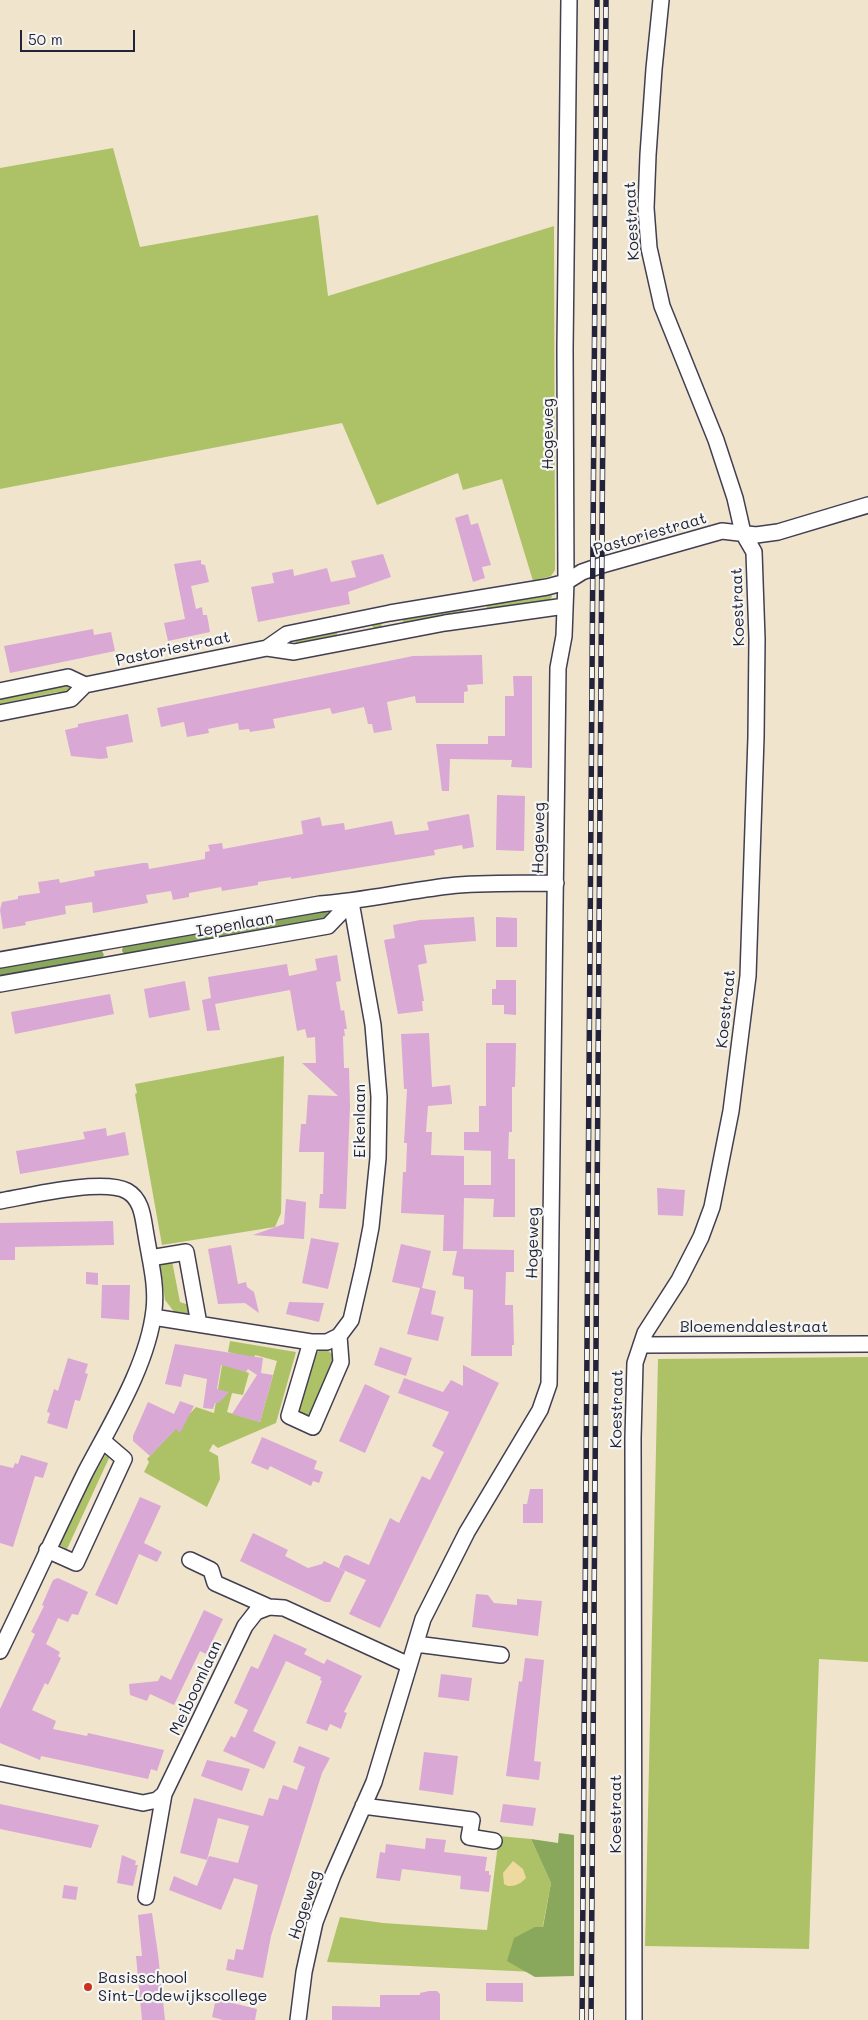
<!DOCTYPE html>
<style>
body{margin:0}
#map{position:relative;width:868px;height:2020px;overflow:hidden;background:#f1e4cc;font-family:Mali,sans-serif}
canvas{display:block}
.scale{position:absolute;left:20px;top:30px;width:115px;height:22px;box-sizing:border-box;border:2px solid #22223b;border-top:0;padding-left:6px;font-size:15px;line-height:18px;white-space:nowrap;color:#22223b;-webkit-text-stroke:4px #f6f6f2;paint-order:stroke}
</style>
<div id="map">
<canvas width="868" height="2020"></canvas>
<div class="scale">50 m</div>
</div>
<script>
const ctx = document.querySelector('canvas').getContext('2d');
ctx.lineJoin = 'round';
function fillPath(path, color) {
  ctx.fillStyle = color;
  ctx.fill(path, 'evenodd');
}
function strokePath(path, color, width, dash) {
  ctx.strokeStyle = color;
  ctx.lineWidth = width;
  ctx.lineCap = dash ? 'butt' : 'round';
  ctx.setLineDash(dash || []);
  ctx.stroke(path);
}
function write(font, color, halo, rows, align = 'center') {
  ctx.font = font + ' Mali,sans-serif';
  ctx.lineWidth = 4.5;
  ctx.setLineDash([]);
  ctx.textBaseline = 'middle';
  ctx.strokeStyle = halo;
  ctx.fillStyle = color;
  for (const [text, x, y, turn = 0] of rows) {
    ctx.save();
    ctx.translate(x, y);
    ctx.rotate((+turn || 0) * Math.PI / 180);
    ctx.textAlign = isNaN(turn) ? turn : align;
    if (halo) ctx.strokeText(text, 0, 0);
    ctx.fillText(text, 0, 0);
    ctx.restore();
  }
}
fillPath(new Path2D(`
 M113,148l27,99 178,-32 10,81 226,-70 1,344 -4,6 -18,5 -31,-102 -39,11 -5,-17 -81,32 -35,-82 -342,66v-321z
 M550,593l2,3 -2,6 -63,8 -1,-7z
 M457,605l6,2 1,8 -60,9 -2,-4v-3l5,-4 6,4 40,-7z
 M381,621l1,7 -5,3 -7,-7 -33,7v4l-31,6 -3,5 -7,-1 -1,-7z
 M65,684l4,4v4l-6,3 -5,-3 -53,11 -5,5v-12z
 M284,1056l-3,157 -6,14 -113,18 -27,-151 2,-1 -2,-9z
 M172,1261l8,41 9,3 1,7 -2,3 -13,-2 -10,-13 -5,-37z
 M230,1341l66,11 -20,71 -58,25 -5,-4 -4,7 9,5 2,23 -13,28 -63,-35 5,-10 -2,-3 49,-52 18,6 8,-48 14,-11 -8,-2zM255,1355l22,6 -17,61 -33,-10 5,-19 11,2 6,-22 -3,-1 2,-8 4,1z
 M327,1350l5,4 2,7 -23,53 -5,2 -6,-3 -1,-5 16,-54 4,-3z
 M868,1357v305l-49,-3 -10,290 -164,-3 13,-587z
 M107,1452l3,4 -43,93 -8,-4 23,-49z
 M499,1836l32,3 20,44 -17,89 -207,-10 13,-45 43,6 104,7z`), '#adc267');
fillPath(new Path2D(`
 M327,910l2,8 -205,36 -2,-3 1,-5z
 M101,949l3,6 -4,5 -100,17v-11z
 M559,1833l15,2v141l-39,1 -28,-16 7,-23 21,-11h8l8,-44 -20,-44 27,4z`), '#8aa85c');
fillPath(new Path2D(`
 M513,1861l10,8 3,9c-5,6 -16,11 -22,6l-1,-11z`), '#eeda9e');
fillPath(new Path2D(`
 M468,514l3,11 7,-2 13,42 -9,2 3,11 -12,4 -18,-64z
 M383,554l8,23 -43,15 2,12 -92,18 -7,-35 23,-4 -2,-10 21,-4 1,7 33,-8 4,14 25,-5 -5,-16z
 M201,560v4l4,1 4,17 -18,4 5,23 6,-2 1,8h4l3,17 -42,9 -4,-18 21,-4 -11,-55z
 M93,629l1,6 17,-3 4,19 -105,22 -6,-27z
 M482,655l1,29 -16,1 1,6 -4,1v11h-48l-1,-7 -28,6 5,28 -18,3 -2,-9h-4l-4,-17 -32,7 -2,-6 -57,11 2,9 -25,4 -1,-3 -10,1 -1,-7 -30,6 1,4 -22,4 -3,-15 -23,5 -4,-19 256,-52z
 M513,676h19v92l-21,-1 1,-7 -62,-1 -1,32h-7l-6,-47h52v-8h17v-40h9z
 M128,714l5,28 -27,5 2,11 -8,1 -29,-3 -6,-26 13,-3v-3z
 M497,795l28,1 -1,55 -28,-1z
 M469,814l5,33 -11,2 -1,-4 -28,5 1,5 -144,24v-2l-33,5v3l-36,6 -1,-4 -32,6v4l-16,3 -2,-9 -25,4 2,8 -55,10 -1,-11 -27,4 1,8 -41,8 1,3 -23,4 -3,-19 2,-8 16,-3v-3l22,-3 -2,-11 21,-3 1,4 35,-7 -1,-5 49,-8h5l1,6 56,-10v-7l5,-1 -2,-6 14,-2 1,6 80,-15 -2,-13 19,-4 2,9 22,-3 1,7 47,-9 3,14 34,-5 -2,-8z
 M474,917l2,24 -52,4 3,18 -9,2 6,36h-2l1,10 -25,3 -14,-74 11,-2 -2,-13 27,-5z
 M496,917l21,1v29h-21z
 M337,955l4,26 -5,1 5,29 3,-1 3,19h-3l1,7h-2l1,32h5l1,38 -4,103 -27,-1 1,-14h3l1,-42h-25l2,-28h5l2,-29 30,1 -36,-33h14l-1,-26 -8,1 -2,-9 -8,2 -7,-41 -75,14 5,26 -13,1 -5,-31 9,-2 -3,-21 79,-13 2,12 28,-6 -2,-11z
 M496,980h20v35l-12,-1v-9h-12v-16h4z
 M185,981l5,29 -41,8 -5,-29z
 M110,994l4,20 -99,20 -4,-22z
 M429,1033l3,54 18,-2 2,17v2l-24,2 -2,26h6l-1,23 33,1v29h27v-34l-27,-1v-18h15v-26h7v-63h30l-1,44h-3v45h-3l-1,27h7v58h-22l1,-18 -30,-1 -1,51 51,1v22h-8l-1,33h8l1,40h-2v11h-41l2,-66 -9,-1v-12l-12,-2 5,-24h-14l1,-36 -43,-2 2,-41h3l1,-29h-3l3,-54h-3l-3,-55z
 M106,1128l1,8 18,-4 4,23 -109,19 -4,-23 69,-12 -2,-7z
 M657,1188l28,2 -2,26 -25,-1z
 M286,1199l20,3 -2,37 -51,-4 31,-11z
 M113,1221l1,24 -99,2v13h-15v-37z
 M311,1238l28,5 -11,46 -26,-6z
 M401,1244l30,7 -9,37 14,3 -5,23 13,3 -6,24 -31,-7 13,-46 -28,-6z
 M231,1245l7,39 8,-2 1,5 7,5 5,21 -14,-10 -27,1 -10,-55z
 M86,1272l12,1v12l-12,-1z
 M102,1285h28l-1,35 -28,-2z
 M289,1302l35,1 -5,19 -33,-8z
 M175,1344l88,14 -2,15 12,2 -13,47 -28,-8 25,-39 -9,-6 -2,3 -25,-7 -4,24 12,3 -10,11h-4l-2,6 -10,-1 4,-29 -23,-5 -3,13 -16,-3z
 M380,1347l32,11 -6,18 -32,-11z
 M68,1358l20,6 -3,9 3,1 -8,27 -5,-1 -8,29 -20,-6 3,-10 -3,-1 7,-23 4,2z
 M463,1365l36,18 -119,245 -31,-14 17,-34 -27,-12 5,-12 3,-1 22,10 21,-47 9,5 23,-47 8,4 14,-28 -12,-6 17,-34 -51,-19 6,-15 39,14 8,-12 12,6z
 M365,1384l25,12 -25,57 -26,-12z
 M180,1401l14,5 -14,27 -4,-4 -26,27 -17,-15v-5l15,-34 26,12z
 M262,1437l55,24 -3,8 9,3 -4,11 -6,-2 -2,5 -41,-20 -2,4 -17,-7z
 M21,1455l27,8 -5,15 -8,-2 -22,71 -13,-4v-78l13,3 2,-5 3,1z
 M530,1489h13v34h-20v-19h4z
 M140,1497l21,9 -17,37 18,9 -5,10 -18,-8 -22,51 -22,-10z
 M253,1533l35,17 -3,6 23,12 14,-4 2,-3 21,10 -15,31h-5l-85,-41z
 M58,1578l30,14 -10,23 -6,-1 -4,8 -10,-4 -12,26 14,8 -2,4 3,2 -13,27 -3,-2 -13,27 24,11 -3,8 34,7 1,-3 76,17 -7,21 -6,-2 -3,10 -107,-23 -1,4 -40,-17v-34l35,-75 -4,-2 13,-26 -2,-1 11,-25z
 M476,1594l12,1 6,8 23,2v-6l25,2 -4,35 -66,-9z
 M204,1610l19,9 -17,35 -6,-3 -26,54 -24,-11 -3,7 -17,-6 -1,-11 29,-3 3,-6 10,5z
 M274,1634l33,15 -3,5 20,10 3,-5 35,17 -18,36 3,1 -6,16 -11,-5 -3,7 -21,-8 16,-42 -2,-1 1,-3 -35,-16 -33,70 23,11 -12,27 -41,-18 8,-15 4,2 13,-28 -14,-7 17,-37 7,3z
 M525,1658l19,2 -10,101 7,1 -2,18 -33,-4 13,-95 3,1z
 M441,1674l31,4 -3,23 -31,-4z
 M299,1746l31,12 -8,15 -51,163 -8,42 -37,-8 2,-11 6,1 2,-11 7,1 15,-65 -24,-7 -13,32 -52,-20 5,-14 23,10 12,-30 29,7 11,-37 -31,-8 -11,42 -27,-7 14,-55 69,18 6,-18 9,2 5,-15 14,5 8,-23 -12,-5z
 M424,1752l34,4 -5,39 -34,-5z
 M207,1760l43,9 -8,22 -41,-15z
 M0,1804l99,21 -8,23 -91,-19z
 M503,1804l33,4 -3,18 -33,-4z
 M426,1838l20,2 -2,12 43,5 -2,14h4v4h2l-2,17 -29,-3 1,-13 -59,-7 -2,12 -24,-3 4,-26 5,1 1,-9 39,5z
 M122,1855l14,6 -1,4h3l-5,21 -16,-3z
 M64,1885l14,2 -2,13 -14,-2z
 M152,1913l6,41 7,66h-23l-6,-64h6l-4,-41z
 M486,1983h37v19l-37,-1z
 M429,1991h8l3,3v26h-108v-14l48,1v-12h40v-2z
 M216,1999l41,10 -2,11h-32l-11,-3z`), '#d9a8d5');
const minor = new Path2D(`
 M267,648l20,-14 103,-21 157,-26 19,-5 16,-10 20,-7 120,-34 34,4 22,-3 90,-27
 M0,691l68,-14 17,8
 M0,713l71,-14 14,-14 182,-37 27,4 151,-29 120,-17
 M0,960l320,-56c43,-3 85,-13 129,-18 35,-4 71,-2 107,-3
 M0,984l328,-58 23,-24
 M0,1201c28,-5 103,-23 127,-10 16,9 16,29 19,44 4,25 11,50 8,75 -6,55 -44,115 -69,163 -29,59 -56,119 -85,178
 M150,1258l36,-6 13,72
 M153,1317l158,25h16l12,-6
 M311,1342l-22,74 24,11 28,-65 -2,-26 12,-16 12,-52 8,-41 7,-69 1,-61 -6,-72 -22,-123
 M641,1345l227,-1
 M47,1550l29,13 48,-104 -21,-18
 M190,1560l21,10 4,13 54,24 15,1 125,57
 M416,1644l85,11
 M0,1773l143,30 14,-3 7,-6
 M363,1806l109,14 -3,17 25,4
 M146,1897l18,-103 81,-168 11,-14 13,-5
 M298,2020l6,-48 11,-50 18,-47 41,-93 49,-163 44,-87 73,-122 9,-26 9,-716 6,-32 2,-54 -1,-233 4,-349
 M634,2020l-1,-582 2,-75 10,-30 34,-53 22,-43 11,-30 19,-96 17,-135 8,-239 1,-98 -3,-87 -11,-19 -8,-35 -19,-58 -54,-134 -13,-58 -3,-40 2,-53 6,-86 7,-69`);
strokePath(minor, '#413f51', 18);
strokePath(minor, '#fff', 15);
const rail = new Path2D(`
 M582,2020l15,-2020
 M591,2020l15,-2020`);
strokePath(rail, '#22223b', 5.5);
strokePath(rail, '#f6f6f2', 4, [11]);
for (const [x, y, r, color] of [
 [88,1987,5,"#c8321e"]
]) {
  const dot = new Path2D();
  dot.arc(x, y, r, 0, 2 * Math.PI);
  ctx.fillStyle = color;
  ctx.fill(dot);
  strokePath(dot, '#f6f6f2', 2);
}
write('16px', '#22223b', '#f6f6f2', [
 ["Koestraat",632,221,-93],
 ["Hogeweg",548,434,-90],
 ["Pastoriestraat",650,534,-16],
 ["Koestraat",738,607,-92],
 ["Pastoriestraat",173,649,-12],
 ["Hogeweg",539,838,-89],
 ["Iepenlaan",235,925,-10],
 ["Koestraat",726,1009,-84],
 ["Eikenlaan",360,1121,-90],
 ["Hogeweg",533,1243,-89],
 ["Bloemendalestraat",754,1327],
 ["Koestraat",617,1409,-89],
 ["Meiboomlaan",196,1688,-65],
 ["Koestraat",616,1814,-90],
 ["Hogeweg",305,1905,-72]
]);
write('16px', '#22223b', '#f6f6f2', [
 ["Basisschool",98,1978],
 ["Sint-Lodewijkscollege",98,1996]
], 'left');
</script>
